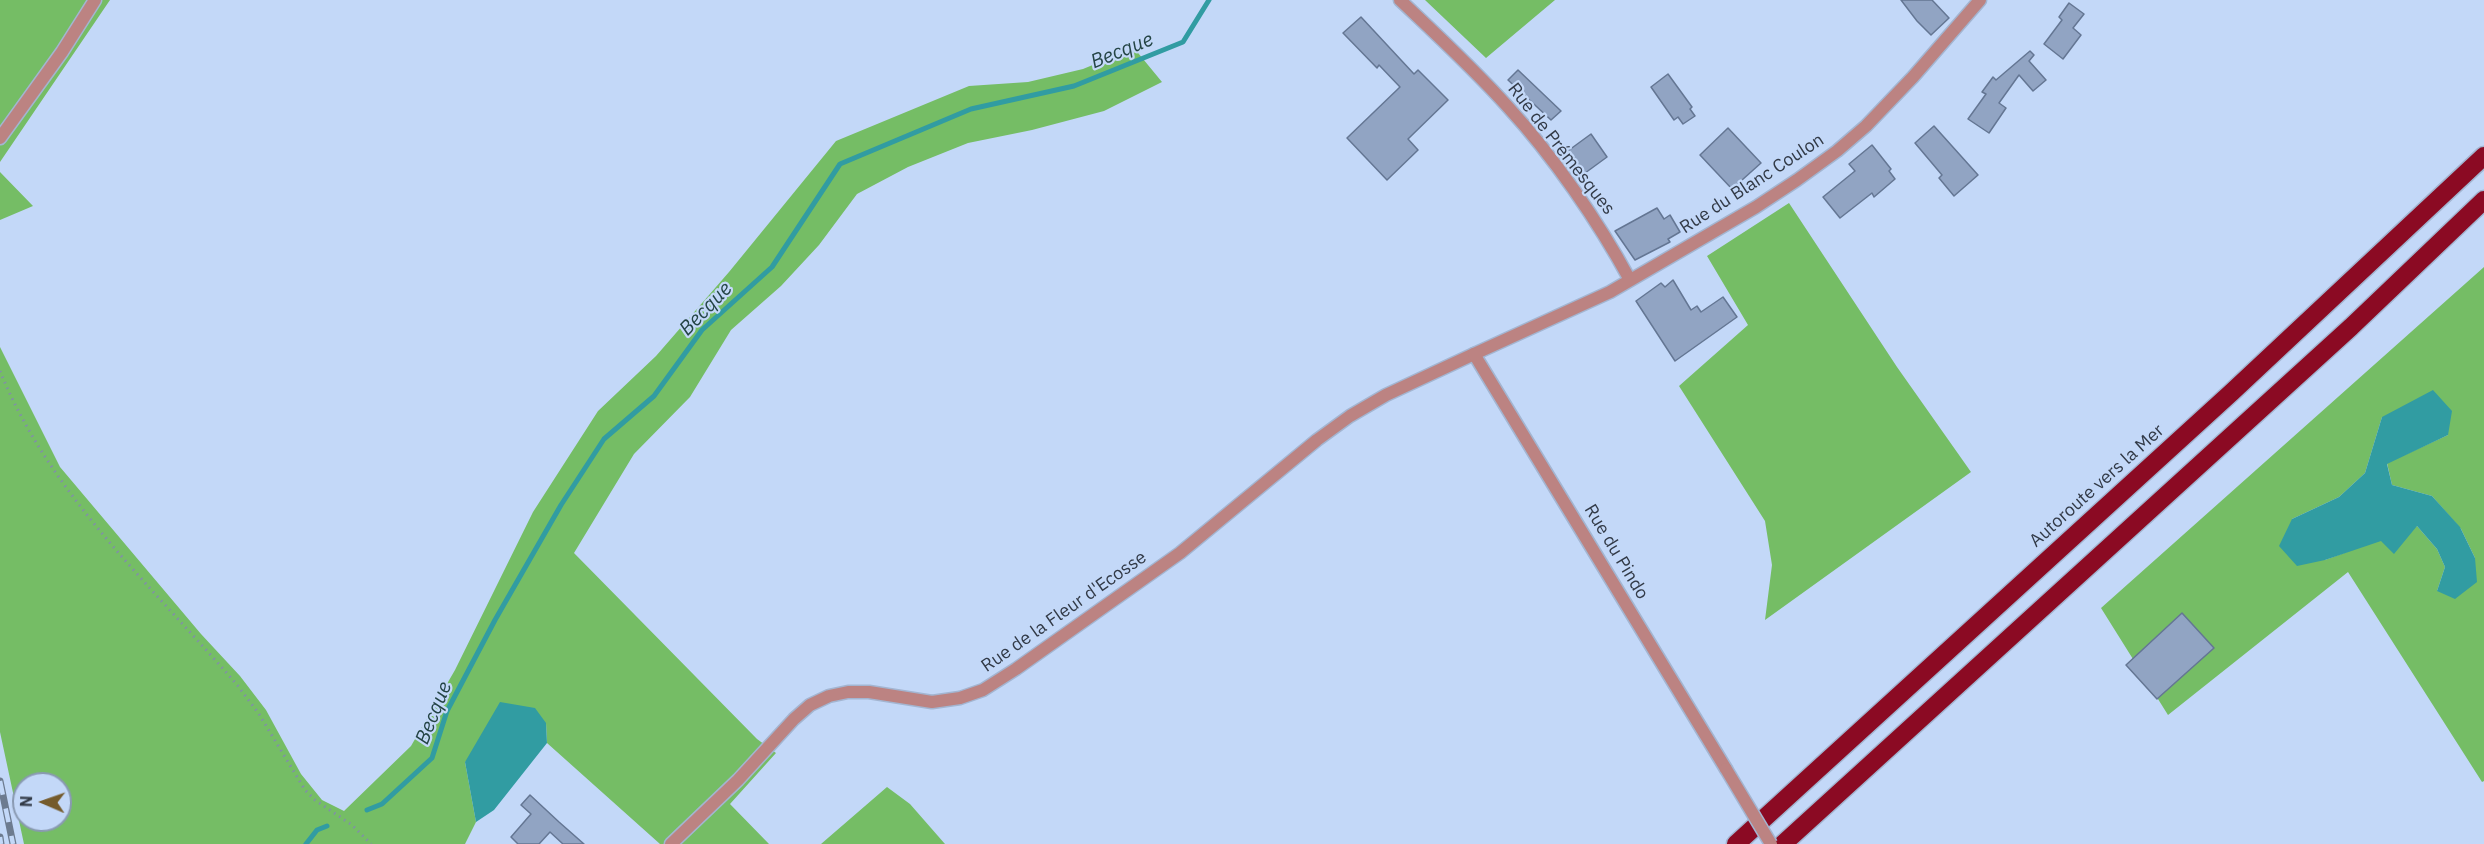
<!DOCTYPE html>
<meta charset="utf-8">
<style>
body{margin:0}
#map{position:relative;width:2484px;height:844px;overflow:hidden;background:#c3d8f8;font-family:"IBM Plex Sans",sans-serif}
canvas{display:block}
.north{position:absolute;left:12px;top:772px;width:60px;height:60px;box-sizing:border-box;background:#c3d8f8;border:2px solid #8999b1;border-radius:50%;rotate:272deg;font-size:16px;font-weight:700;line-height:24px;text-align:center;color:#323a47}
.north::after{content:'';display:block;margin:auto;width:21px;height:27px;background:#755b2c;clip-path:polygon(50% 0,100% 100%,50% 72%,0 100%)}
</style>
<div id="map">
<canvas width="2484" height="844"></canvas>
<div class="north">N</div>
</div>
<script>
const ctx = document.querySelector('canvas').getContext('2d');
ctx.lineJoin = 'round';
function fillPath(path, color) {
  ctx.fillStyle = color;
  ctx.fill(path, 'evenodd');
}
function strokePath(path, color, width, dash) {
  ctx.strokeStyle = color;
  ctx.lineWidth = width;
  ctx.lineCap = dash ? 'butt' : 'round';
  ctx.setLineDash(dash || []);
  ctx.stroke(path);
}
function write(font, color, halo, rows, align = 'center') {
  ctx.font = font + ' "IBM Plex Sans",sans-serif';
  ctx.lineWidth = 4.5;
  ctx.setLineDash([]);
  ctx.textBaseline = 'middle';
  ctx.strokeStyle = halo;
  ctx.fillStyle = color;
  for (const [text, x, y, turn = 0] of rows) {
    ctx.save();
    ctx.translate(x, y);
    ctx.rotate((+turn || 0) * Math.PI / 180);
    ctx.textAlign = isNaN(turn) ? turn : align;
    if (halo) ctx.strokeText(text, 0, 0);
    ctx.fillText(text, 0, 0);
    ctx.restore();
  }
}
fillPath(new Path2D(`
 M0,0h110l-110,162z
 M1425,0h130l-69,58z
 M1134,48l28,34 -58,29 -72,19 -64,13 -60,24 -51,27 -38,51 -38,41 -50,44 -41,67 -56,57 -60,99 183,186 19,14 -46,51 39,40h-109l-113,-101 -1,-20 -81,39 11,60 -11,22h-441l-24,-112v-385l60,120 141,167 39,42 26,34 35,64 21,26 22,11 67,-65 44,-76 78,-158 65,-101 58,-55 73,-84 107,-131 133,-55 59,-4 55,-13zM24,784h36v36h-36z
 M0,172l33,34 -33,14z
 M1789,203l108,164 74,105 -206,148 7,-55 -7,-44 -86,-135 69,-61 -41,-69z
 M2484,267v514l-2,1 -134,-210 -180,143 -67,-107zM2382,417l66,18 -61,28 5,22 40,11 29,33 14,29 -38,33 8,-24 -8,-18 -20,-23 -92,34 -33,-41 47,-22 26,-24z
 M887,787l23,17 35,40h-124z`), '#75bd65');
fillPath(new Path2D(`
 M2433,390l19,21 -4,24 -61,29 5,21 40,11 28,31 15,31 2,24 -22,17 -18,-8 8,-24 -8,-18 -20,-23 -23,28 -13,-13 -56,19 -28,6 -18,-20 13,-27 47,-22 26,-24 17,-56z
 M500,702l35,6 11,15 1,20 -53,67 -18,12 -11,-60z`), '#319ca2');
strokePath(new Path2D(`
 M367,810l15,-6 50,-46 15,-47 48,-91 66,-115 43,-66 50,-43 48,-66 70,-63 68,-103 131,-55 103,-23 109,-44 26,-42
 M306,844l11,-14 10,-4`), '#319ca2', 5);
const building = new Path2D(`
 M1901,0h31l17,18 -18,17 -14,-14z
 M2069,3l15,11 -11,14 8,7 -18,24 -19,-15 18,-24 -3,-3z
 M1361,17l53,57 4,-4 30,30 -40,39 10,11 -31,30 -40,-42 53,-51 -21,-22 -2,3 -34,-35z
 M2030,51l4,4 -5,6 17,19 -13,11 -14,-16 -20,28 7,5 -17,25 -21,-14 18,-25 -4,-2 11,-15 3,3z
 M1518,70l43,41 -10,9 -43,-40z
 M1668,74l24,33 -2,2 5,7 -12,8 -5,-7 -4,3 -23,-33z
 M1934,126l44,49 -24,21 -15,-18 3,-3 -27,-32z
 M1728,128l33,35 -29,26 -32,-34z
 M1591,134l16,23 -26,19 -16,-23z
 M1872,145l19,24 -2,2 6,8 -21,18 -2,-4 -32,25 -17,-21 32,-26 -6,-7z
 M1657,208l7,11 6,-4 10,17 -12,7 2,3 -35,18 -20,-29z
 M1673,280l18,30 6,-4 4,6 22,-15 14,20 -62,44 -39,-60 25,-18 4,4z
 M2182,613l32,35 -57,51 -31,-34z
 M530,795l29,27 25,22h-21l-13,-12 -11,12h-21l-7,-7 20,-23 -10,-9z`);
fillPath(building, '#91a4c3');
strokePath(building, '#647693', 1.5);
const minor = new Path2D(`
 M0,138l62,-86 33,-52
 M671,844l67,-64 56,-61 16,-14 19,-9 19,-4h21l63,10 28,-4 23,-8 33,-21 164,-116 137,-113 33,-24 36,-21 88,-41`);
const tertiary = new Path2D(`
 M1400,0c37,35 74,69 108,107 45,49 90,114 122,173
 M1726,769l-252,-415 136,-62 146,-85 41,-27 40,-29 29,-25 47,-49 67,-77`);
const motorway = new Path2D(`
 M1736,844l496,-452 252,-236
 M1783,844l568,-517 133,-127`);
strokePath(minor, '#a3b5d1', 15);
strokePath(tertiary, '#a3b5d1', 15);
strokePath(motorway, '#a3b5d1', 21);
strokePath(new Path2D(`
 M0,371c50,124 152,215 238,315l21,28 46,76 10,10 37,25 19,19`), '#8190a7', 3, [1.5, 4.5]);
strokePath(minor, '#bc8382', 12);
strokePath(tertiary, '#bc8382', 12);
strokePath(motorway, '#8b0a23', 18);
const rail = new Path2D(`
 M0,781l13,63
 M0,837l1,7`);
strokePath(rail, '#6d7b8f', 7);
strokePath(rail, '#c3d8f8', 4.5, [14]);
const tertiaryBridge = new Path2D(`
 M1726,769l45,75`);
strokePath(tertiaryBridge, '#a3b5d1', 15, []);
strokePath(tertiaryBridge, '#bc8382', 12);
write('18px', '#323a47', '#c3d8f8', [
 ["Rue de Prémesques",1561,149,52],
 ["Rue du Blanc Coulon",1752,184,-33],
 ["Autoroute vers la Mer",2097,486,-42],
 ["Rue du Pindo",1616,552,59],
 ["Rue de la Fleur d'Ecosse",1064,612,-35]
]);
write('italic 20px', '#244445', '#c3d8f8', [
 ["Becque",1122,51,-22],
 ["Becque",706,309,-46],
 ["Becque",434,713,-68]
]);
</script>
